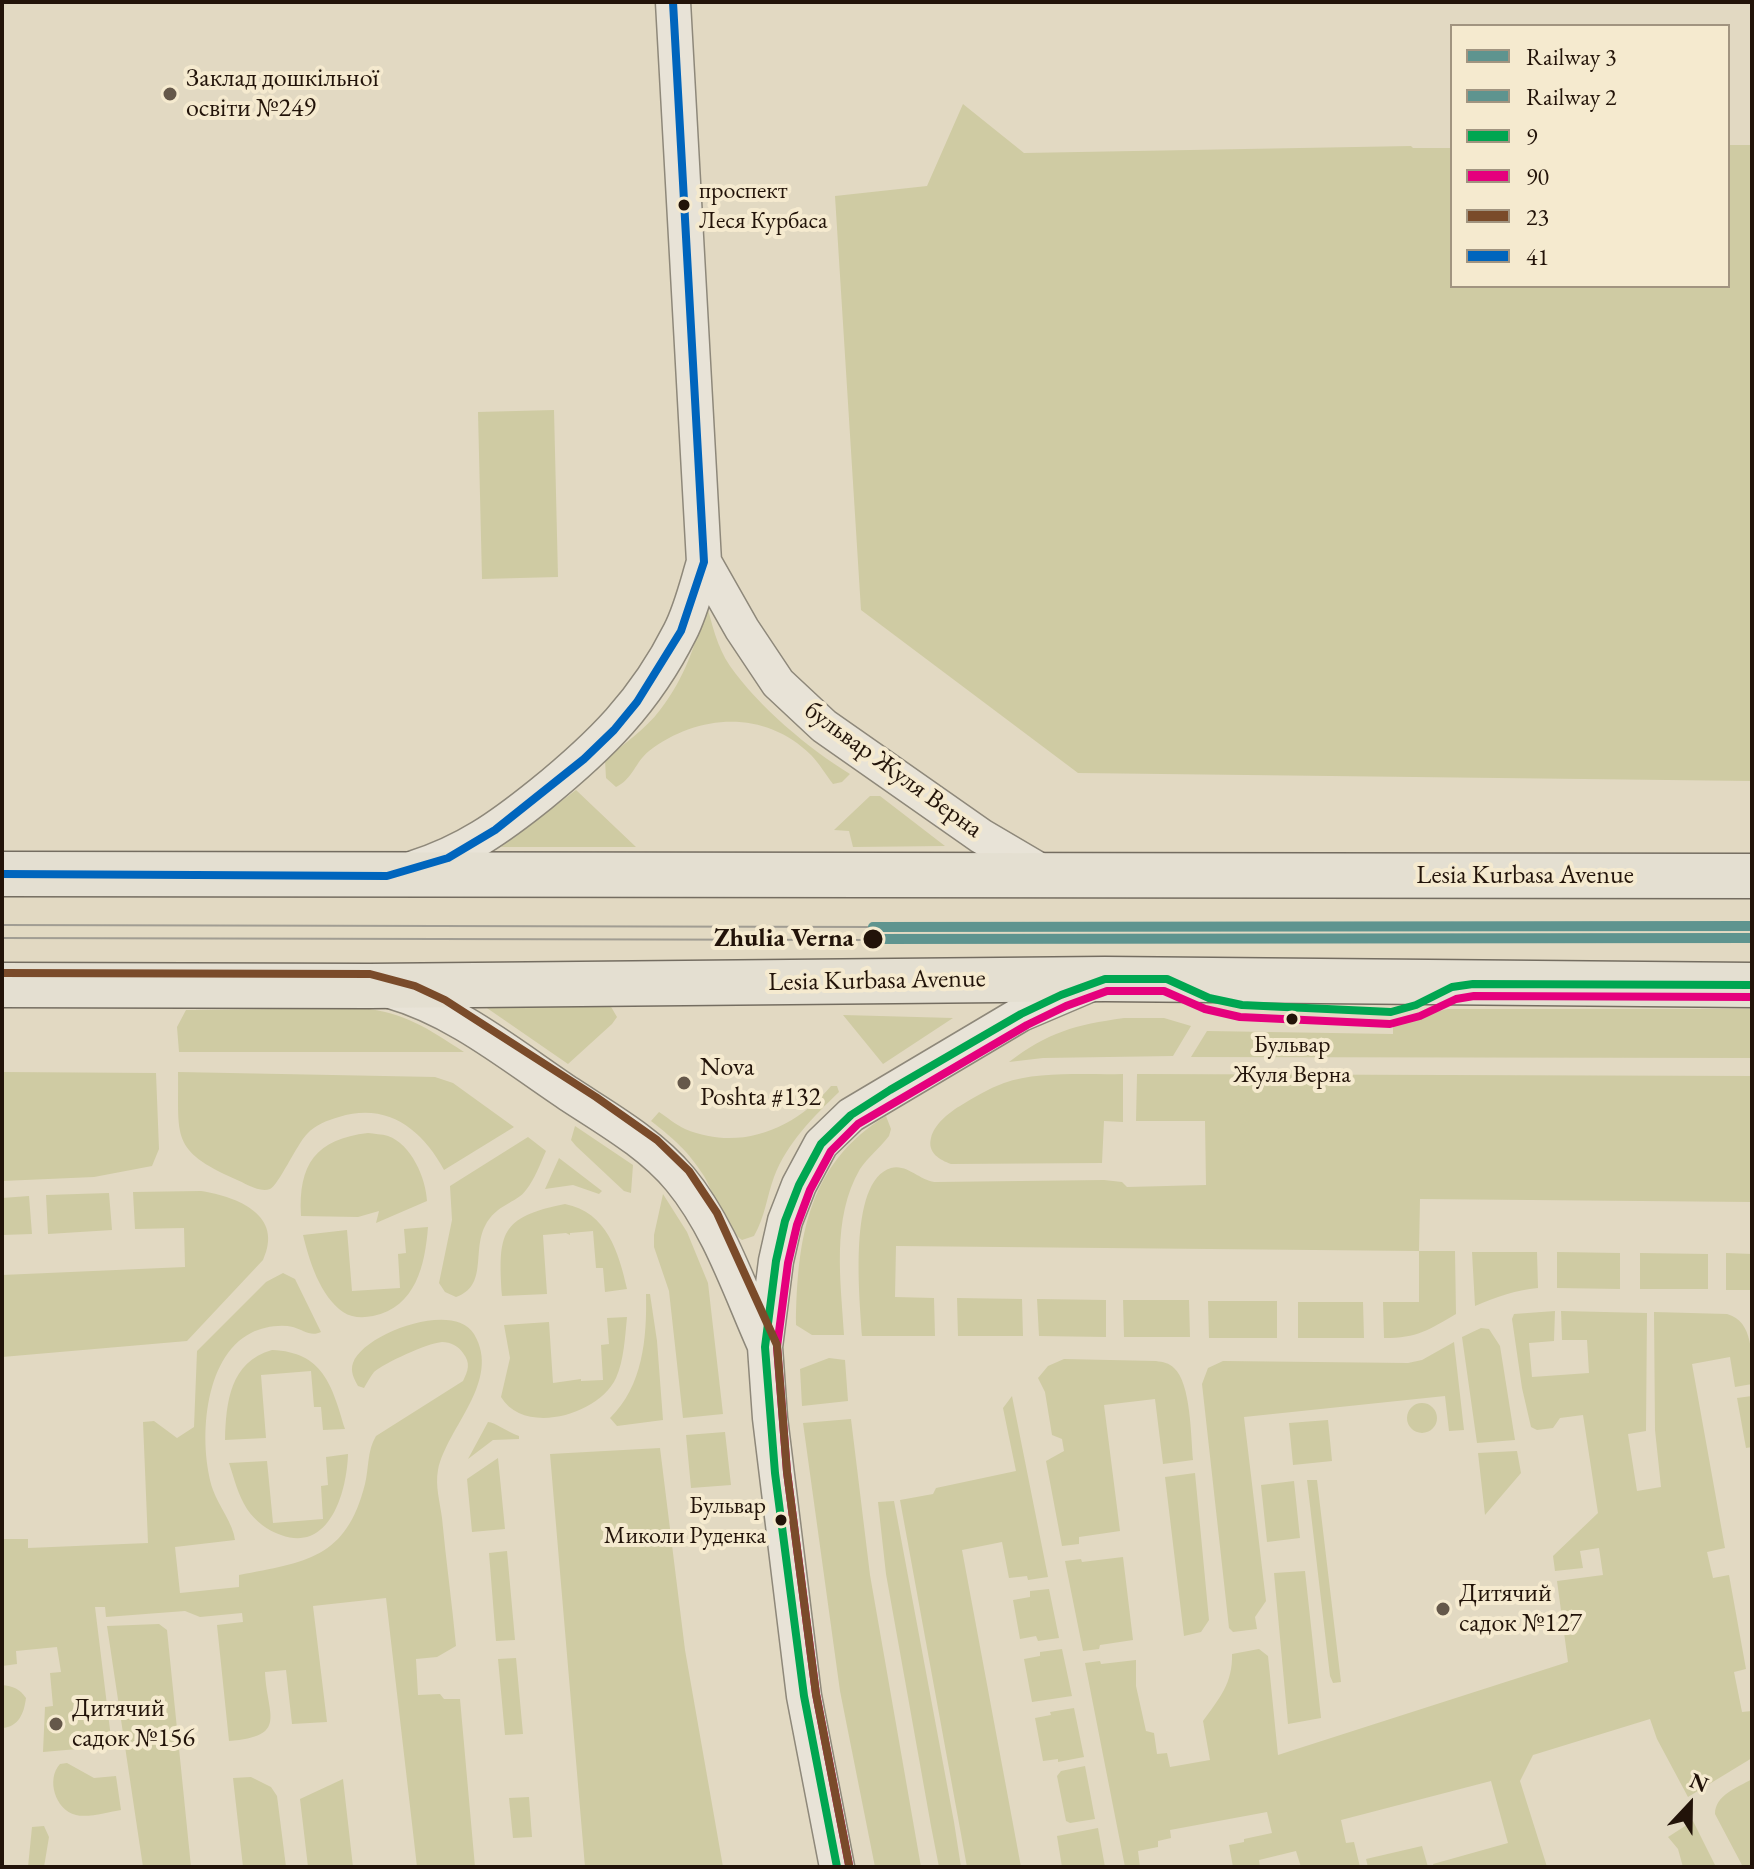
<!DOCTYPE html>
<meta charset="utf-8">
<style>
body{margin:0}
#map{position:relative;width:1754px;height:1869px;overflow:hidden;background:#e2d9c2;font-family:"EB Garamond",serif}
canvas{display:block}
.frame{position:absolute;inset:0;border:4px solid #221309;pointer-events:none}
.legend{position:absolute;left:1450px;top:24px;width:280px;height:264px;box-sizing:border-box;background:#f5eacf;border:2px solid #a19480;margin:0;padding:10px 14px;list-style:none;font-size:24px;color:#221309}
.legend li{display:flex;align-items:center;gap:16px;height:40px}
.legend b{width:40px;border:2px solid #a19480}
.north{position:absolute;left:1650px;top:1765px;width:80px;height:80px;-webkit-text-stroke:6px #f5eacf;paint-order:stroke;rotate:22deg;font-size:22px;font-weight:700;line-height:32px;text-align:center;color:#221309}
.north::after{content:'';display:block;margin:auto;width:28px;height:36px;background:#221309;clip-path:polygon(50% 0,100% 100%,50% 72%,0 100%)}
</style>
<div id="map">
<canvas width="1754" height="1869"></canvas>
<div class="frame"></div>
<ul class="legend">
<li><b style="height:10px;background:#5e948f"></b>Railway 3</li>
<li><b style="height:10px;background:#5e948f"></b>Railway 2</li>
<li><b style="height:10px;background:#00a651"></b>9</li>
<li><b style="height:10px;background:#e5007d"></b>90</li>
<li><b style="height:10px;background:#7a4b2a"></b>23</li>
<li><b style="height:10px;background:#0065bd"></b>41</li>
</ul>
<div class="north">N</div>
</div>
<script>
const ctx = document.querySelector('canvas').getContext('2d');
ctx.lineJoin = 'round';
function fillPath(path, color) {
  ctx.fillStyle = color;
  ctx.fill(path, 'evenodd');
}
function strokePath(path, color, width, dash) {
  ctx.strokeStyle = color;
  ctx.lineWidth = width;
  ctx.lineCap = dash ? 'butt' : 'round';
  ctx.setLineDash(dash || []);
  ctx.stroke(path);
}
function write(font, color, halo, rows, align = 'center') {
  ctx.font = font + ' "EB Garamond",serif';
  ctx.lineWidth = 8;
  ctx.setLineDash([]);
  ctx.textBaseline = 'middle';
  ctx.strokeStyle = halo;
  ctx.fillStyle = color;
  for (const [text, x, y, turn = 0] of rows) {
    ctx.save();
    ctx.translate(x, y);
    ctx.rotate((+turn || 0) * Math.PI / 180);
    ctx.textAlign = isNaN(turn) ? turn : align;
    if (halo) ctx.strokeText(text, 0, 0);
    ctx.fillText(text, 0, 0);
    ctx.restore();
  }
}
fillPath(new Path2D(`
 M963,104l61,49 387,-7 2,2h39v138h276v-141h24v636l-674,-8 -217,-163 -26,-414 92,-10z
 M554,410l4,167 -76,2 -4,-167z
 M706,602c6,22 11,45 24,64 28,40 79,83 120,108l-8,8 -9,2c-7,-9 -14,-21 -22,-29 -47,-46 -113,-41 -162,-4 -13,10 -17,29 -33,36l-10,-9 -1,-18c18,-16 41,-31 55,-50 25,-32 37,-68 46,-108z
 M576,790l60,57h-135z
 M870,796h10l65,50 -92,1 -4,-16 -15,-1z
 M610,1005l7,12 -5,7 -44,40 -84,-58z
 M361,1008c45,5 66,20 103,44h-285l-2,-25 9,-17z
 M1448,1009h304v49l-561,-1 16,-26 186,3v-12z
 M843,1015l110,3 -70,46z
 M1124,1018h40l27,8 -18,30 -130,2 -34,4c39,-30 66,-37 115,-44z
 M2,1072l154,1 3,76 -7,17 -58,11 -92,4z
 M178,1072l257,5 18,6 61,44 -70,43c-22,-41 -57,-68 -105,-53 -11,3 -24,8 -32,17 -10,10 -29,52 -37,55 -11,4 -25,-6 -35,-10 -65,-29 -56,-42 -57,-107z
 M1123,1074v48l-19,-1 -2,42 -151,1c-11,-4 -24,-11 -20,-26 3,-13 17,-25 29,-32 14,-9 28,-17 44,-23 33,-12 83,-8 119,-9z
 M1137,1074l615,2v126l-332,-3 -1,52h36l1,63c-28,16 -38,24 -72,24l-1,-36h36v-51l-523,-5 -1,51 39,1 1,38h-73c-2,-35 -15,-155 29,-168 16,-5 30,14 46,14 56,-1 111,-1 167,-2l18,2 5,5 79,-2 -1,-64h-69z
 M831,1086h6l2,6c-25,24 -52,51 -65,85 -7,19 -9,40 -20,59l-12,4c-20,-14 -26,-43 -38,-64 -16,-25 -30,-37 -53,-55l8,-9c8,5 17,13 26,17 55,23 110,0 146,-43z
 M886,1116l5,13 -2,7c-9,12 -21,21 -29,33 -29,50 -19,112 -16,166h-32l-16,-10c1,-85 11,-161 90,-209z
 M575,1126l58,39 -2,28 -7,-2 -48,-45 -5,-6z
 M368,1133c6,1 14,1 20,3 23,8 38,42 39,65l-51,22 3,-12 -21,6 -57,-1c-3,-52 15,-77 67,-83z
 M528,1137l18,14c-6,13 -11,28 -20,39 -9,13 -30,14 -41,36 -13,25 3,60 -29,71l-11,-5 -6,-9 13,-63 -2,-34z
 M559,1158l43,33 -3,3 -26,-9 -28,4z
 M201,1191c37,6 83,24 62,69l-76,81 -185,16v-82l183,-8 -1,-39 -49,1 -2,-37z
 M109,1193l3,37 -64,4 -2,-39z
 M663,1194l24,38 21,51 15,131 -40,4 -14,-127 -15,-44v-12z
 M29,1196l3,38 -30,1v-37z
 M565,1204c42,8 54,49 62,85l-22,3 -2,-24h-7l-3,-37 -23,2v2l-4,-2 -23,2 4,59 -45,2c-4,-63 -2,-79 63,-92z
 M428,1227c-3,38 -12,80 -55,89 -10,2 -21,2 -30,-4 -23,-16 -34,-52 -40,-77l44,-5 5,61 48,-3 -2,-34 8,-1 -2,-24z
 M1472,1252h65l1,36c-23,2 -42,9 -63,18z
 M1557,1252l63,1v36l-63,-1z
 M1640,1253l68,1v35h-68z
 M1726,1253l26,1v36h-26z
 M283,1273l12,6 26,53c-10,5 -18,-2 -28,-5 -13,-3 -30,0 -42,6 -48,24 -53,111 -38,157 6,17 20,33 22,50l-60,7 5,46 59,-6v-12c67,-13 107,-16 126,-91 4,-16 2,-33 11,-48l87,-55c5,-10 8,-18 0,-28 -5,-7 -12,-11 -21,-11 -14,1 -58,21 -68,30 -4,5 -7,11 -10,16l-6,-2c-4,-7 -8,-15 -5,-23 10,-29 100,-63 121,-29 28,47 -27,93 -36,136 -3,16 2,32 4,48 4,43 10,85 14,128l-19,11 -21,2 2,36 22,-1 4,5h16l15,168h-58l-31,-269 -73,8 14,116 -35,2 -6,-54 -21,2c2,44 24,64 -36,69l-12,-116 26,-3 -1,-9 -42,4 -15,-6 -79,6 -1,-10h-10l17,139 -69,6 2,-45 8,-1 -3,-33 11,-1 -4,-25 -41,4 1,13 -15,2v-127h26v9l120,-5 -5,-121 11,-1 23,17 17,-11 3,-76 69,-69z
 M646,1294h4l7,47 6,79 -46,6 -7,-8c33,-32 37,-80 36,-124z
 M957,1298l65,1 1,37h-65z
 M1037,1299l69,1v37l-67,-1z
 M1123,1300h66l1,37h-66z
 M1208,1301h69v37h-68z
 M1298,1302h65l1,36h-66z
 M1555,1311l-1,30 -25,2 3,34 57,-4 -2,-33h-25l-1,-29 86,2 -1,118 -18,3 9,57 24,-4 -6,-57 -1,-118 73,2c27,7 25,43 25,70l-17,3 -5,-30 -38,7 33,184 -18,4 6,26 16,-3 17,94 -12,3 8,40 10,-1v47l-64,39 -31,-58 -7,-20 -117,36 -13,26 27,86h-113l-1,-3 75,-21 -17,-62 -150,39 5,23 8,-1 6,25h-59l-5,-16 -37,9 1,7h-27l-4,-22 15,-3v-3l28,-6 -5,-21 -97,18 1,8 -13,3v6l-20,4 2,16h-15l-40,-204 15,-2 1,3 35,-4v26l10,45 8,2 3,21 10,-1 3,14 40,-7 -7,-39c16,-22 30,-38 29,-67l27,-5 9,7 10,99 290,-93 -11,-81 46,-6 -4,-27 -19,3 3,17 -28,3 -2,-15 45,-43 -15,-98 -23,3 -7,10 -16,2 -6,-3 -9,-39 -10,-69 2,-5z
 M627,1317c-2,20 -3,43 -11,61 -17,37 -92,58 -115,19l9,-39 -6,-33 45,-3 4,61 28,-4v2l22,-1 -2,-35 8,-1 -2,-26z
 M1481,1328l8,1 11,17 15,94 -38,3 -15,-106z
 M1454,1342l10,88 -15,1 -4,-35 -201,21 22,184 -11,16 2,12 -24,3 -4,-4 -27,-244 6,-16 15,-7 185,2 14,-3z
 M272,1350c51,2 60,35 73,79l-22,1 -2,-23h-7l-3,-36 -50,4 5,63 -41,2c1,-38 5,-78 47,-90z
 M829,1358l16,2 3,41 -46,5 -2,-37z
 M1064,1359l92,2c7,1 13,2 18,7 17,15 17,69 19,92l-30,4 -8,-65 -51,6 16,126 -41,6v7l-17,2 -16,-85 18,-10 -2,-12 -10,-4 -7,-43 -7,-14 10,-12z
 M1012,1396l36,181 -20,3 -1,-4 -18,2 -7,-36 -40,8 59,317h-54l-67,-367 33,-6 3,-6 80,-17 -13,-63z
 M1752,1396v51l-6,1 -9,-50z
 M1407 1418a15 15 0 1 1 30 0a15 15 0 1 1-30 0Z
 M851,1419l19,156 51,292h-46l-35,-176 -37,-268z
 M1328,1420l4,41 -39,4 -4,-42z
 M488,1422c7,0 21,11 31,14v3l-26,1 -25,19z
 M725,1432l6,53 -40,3 -5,-53z
 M660,1448l25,202 38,217h-138l-35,-413z
 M1517,1451l4,22 -36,42 -7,-62z
 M348,1454c-1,37 -18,99 -67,81 -14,-5 -25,-13 -34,-26 -9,-14 -13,-31 -18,-46l38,-2 6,62 50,-4 -2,-33 7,-1 -2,-28z
 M498,1458l7,71 -33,3 -5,-53z
 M1195,1473l14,147 -8,12 -17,4 -19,-159z
 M1307,1480h10l24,202 -8,1 -3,-7z
 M1294,1481l6,57 -33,4 -6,-57z
 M894,1501l60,321 7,45h-22l-8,-41 -45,-252 -8,-72z
 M507,1551l8,89 -19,1 -7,-88z
 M1123,1557l10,83 -33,5 -1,4 -16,2 -18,-90 16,-2 1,3z
 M1305,1571l16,147 -33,6 -14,-151z
 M1049,1589l10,49 -21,3 -2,-5 -16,3 -7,-39 17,-3v-6z
 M159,1624l8,6 24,237h-48l-36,-241z
 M1062,1649l10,47 -40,6 -8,-43 16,-3v-4z
 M516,1658l7,76 -18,1 -7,-76z
 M2,1685c11,1 18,4 24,13 -2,15 -7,29 -24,30z
 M1074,1708l10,49 -26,5v-3l-15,2 -8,-43 16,-3 -1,-3z
 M67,1763l27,15 22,-2 5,34c-12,2 -33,8 -45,5 -21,-5 -30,-36 -16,-51z
 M1085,1766l10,53 -25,4 -4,-2 -9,-45 4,-5z
 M251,1777l20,10 6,9 9,71h-43l-10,-89z
 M343,1779l10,88h-45l-8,-68z
 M1752,1779v88h-9l-28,-53c0,-19 22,-26 37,-35z
 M529,1797l3,40 -19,1 -4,-40z
 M1693,1821l23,46h-33l-5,-18 -10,-12z
 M44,1826l5,11 -5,30h-16l4,-40z
 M1098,1828l7,39h-43l-5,-31z
 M1422,1846l6,21h-60l-2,-8z`), '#cfcba3');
const minor = new Path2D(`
 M704,562l38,67 36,54 46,43 157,110 68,40
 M414,868c51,-16 86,-41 127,-74 59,-48 104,-92 139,-162 11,-21 17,-47 24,-70l-31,-560
 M390,991c67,19 122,65 179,103 38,25 81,49 111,85 39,47 60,111 85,167
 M837,1867l-33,-171 -34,-278 -5,-71 11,-86 9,-40 14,-36 22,-41 30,-29 170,-101 68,-29`);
const major = new Path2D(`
 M2,874l1750,2
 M2,985l368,1 735,-7 647,6`);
strokePath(minor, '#8e887a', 37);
strokePath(major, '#746d61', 47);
strokePath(minor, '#e8e3d7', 34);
strokePath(major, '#e4dfd1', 44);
strokePath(new Path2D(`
 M2,925l871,2
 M2,938l871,2`), '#a19d93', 2);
strokePath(new Path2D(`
 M837,1867l-33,-171 -29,-223 -10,-126 11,-86 9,-40 14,-36 22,-41 30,-29 39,-25 131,-76 40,-19 44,-16h62l42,19 33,7 149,7 25,-7 36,-18 21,-3 279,1`), '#00a651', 8);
strokePath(new Path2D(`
 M849,1865l-33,-171 -29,-222 -10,-125 11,-84 9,-38 13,-35 21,-39 27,-27 169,-99 39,-19 41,-15h57l41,18 35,8 150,7 30,-8 36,-17 18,-3 278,1`), '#e5007d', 8);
strokePath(new Path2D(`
 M2,973l368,1 45,12 30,14 151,97 61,43 32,31 28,42 60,132 10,127 29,222 33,171`), '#7a4b2a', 8);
strokePath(new Path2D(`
 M2,874l385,2 61,-18 47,-28 89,-71 30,-29 23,-28 44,-71 23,-69 -31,-560`), '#0065bd', 8);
strokePath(new Path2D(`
 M873,927l879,-1`), '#5e948f', 10);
strokePath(new Path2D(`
 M873,939l879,-1`), '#5e948f', 10);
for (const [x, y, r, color] of [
 [170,94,8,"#65584a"],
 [684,205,7,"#221309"],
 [873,939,11,"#221309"],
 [1292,1019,7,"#221309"],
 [684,1083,8,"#65584a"],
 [781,1520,7,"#221309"],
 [1443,1609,8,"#65584a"],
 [56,1724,8,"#65584a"]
]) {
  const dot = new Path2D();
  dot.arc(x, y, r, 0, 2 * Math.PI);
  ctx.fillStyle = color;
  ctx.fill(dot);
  strokePath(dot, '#f5eacf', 3);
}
write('24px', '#221309', '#f5eacf', [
 ["проспект",699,191],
 ["Леся Курбаса",699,221],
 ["Бульвар",1292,1045,"center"],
 ["Жуля Верна",1292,1075,"center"],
 ["Бульвар",766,1506,"right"],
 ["Миколи Руденка",766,1536,"right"]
], 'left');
write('26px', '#221309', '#f5eacf', [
 ["Заклад дошкільної",186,79],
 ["освіти №249",186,109],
 ["Nova",700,1068],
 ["Poshta #132",700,1098],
 ["Дитячий",1459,1594],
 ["садок №127",1459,1624],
 ["Дитячий",72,1709],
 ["садок №156",72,1739]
], 'left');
write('26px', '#221309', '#f5eacf', [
 ["бульвар Жуля Верна",893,770,36],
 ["Lesia Kurbasa Avenue",1525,876],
 ["Lesia Kurbasa Avenue",877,981,-1]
]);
write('bold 26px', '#221309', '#f5eacf', [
 ["Zhulia Verna",854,939]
], 'right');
</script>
